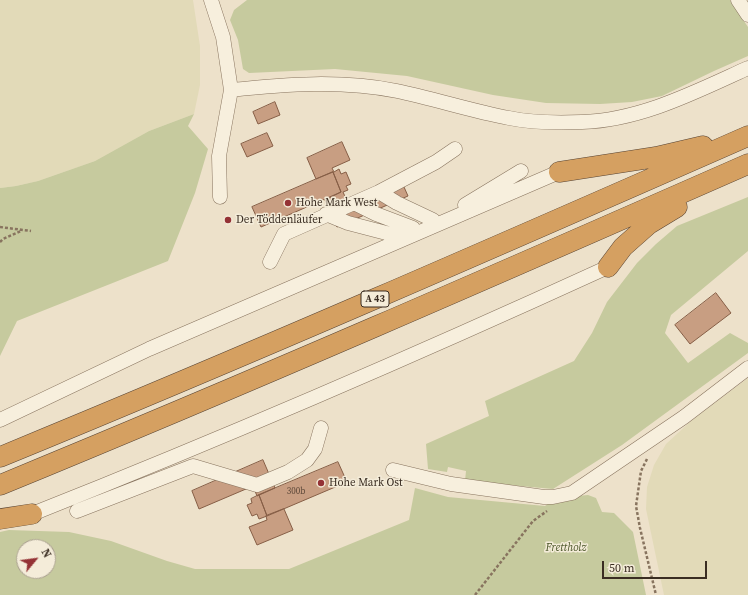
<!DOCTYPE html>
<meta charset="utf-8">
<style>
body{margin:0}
#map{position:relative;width:748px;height:595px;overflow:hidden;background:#ede1ca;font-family:"Source Serif 4",serif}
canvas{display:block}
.north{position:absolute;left:16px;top:539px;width:40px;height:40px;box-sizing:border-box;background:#f4ecd9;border:1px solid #aaa090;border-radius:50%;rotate:61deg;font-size:11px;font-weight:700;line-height:16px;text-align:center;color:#3a2d22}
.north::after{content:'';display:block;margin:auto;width:14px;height:18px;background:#943235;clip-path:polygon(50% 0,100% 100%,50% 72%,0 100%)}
.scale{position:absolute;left:602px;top:561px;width:105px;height:18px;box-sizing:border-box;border:2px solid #3a2d22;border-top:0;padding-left:5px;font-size:12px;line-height:14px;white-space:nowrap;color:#3a2d22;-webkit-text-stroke:3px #f4ecd9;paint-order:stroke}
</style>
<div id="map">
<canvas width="748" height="595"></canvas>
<div class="north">N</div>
<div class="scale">50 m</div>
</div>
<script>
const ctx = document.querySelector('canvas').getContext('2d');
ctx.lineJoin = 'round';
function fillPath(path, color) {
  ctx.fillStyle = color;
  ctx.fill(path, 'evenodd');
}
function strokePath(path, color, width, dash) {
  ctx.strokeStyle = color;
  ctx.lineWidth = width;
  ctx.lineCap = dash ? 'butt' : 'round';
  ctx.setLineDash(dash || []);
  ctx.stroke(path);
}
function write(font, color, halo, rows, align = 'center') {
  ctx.font = font + ' "Source Serif 4",serif';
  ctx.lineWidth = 3;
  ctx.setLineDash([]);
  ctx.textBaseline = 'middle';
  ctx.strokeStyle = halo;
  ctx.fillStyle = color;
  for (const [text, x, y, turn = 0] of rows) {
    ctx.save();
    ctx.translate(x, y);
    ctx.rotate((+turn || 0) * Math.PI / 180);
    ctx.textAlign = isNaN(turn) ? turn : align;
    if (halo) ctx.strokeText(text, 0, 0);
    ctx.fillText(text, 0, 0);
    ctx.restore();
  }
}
fillPath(new Path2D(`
 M0,0h193l7,46v39l-6,29 -45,17 -54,30 -57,20 -22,5 -16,2z
 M748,378v217h-84l-18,-86 1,-22 7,-22 12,-21 25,-23z`), '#e2dab8');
fillPath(new Path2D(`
 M247,0h483l18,27v29l-34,15 -52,25 -30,6 -32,2 -54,-1 -53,-8 -86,-19 -72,-7 -86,4 -6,-4 -5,-29 -8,-20 4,-10z
 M194,114l-6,12 20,23 -13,44 -27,68 -151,60 -17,35v-168l16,-2 22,-5 57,-20 54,-30z
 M748,197v54l-77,64 -6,18 23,30 42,-30 18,10v10l-126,92 -69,44 -88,-8 1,-10 -18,-4 -1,5 -19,-3 -2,-25 63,-28 -4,-15 89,-40 18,-28 15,-31 30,-39 19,-19 21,-18z
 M415,488l33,9 97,9 11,-8 32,-3 8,3 6,14 12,1 19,19 13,63h-646v-63l9,-2 60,2 42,9 56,20 28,8h94l120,-49zM24,547h24v24h-24z`), '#c6ca9e');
const building = new Path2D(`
 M275,102l5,13 -22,9 -5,-12z
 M267,133l6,13 -26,11 -6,-13z
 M342,142l8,18 -18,8 2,4 5,-3 2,5 5,-2 5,12 -5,2 2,4 -5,2 4,9 53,-23 8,18 -71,31 -12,-27 16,-8 -8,-20 -17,7 -9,-21z
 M333,172l8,20 -80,35 -9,-20z
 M716,293l15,20 -41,31 -15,-19z
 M263,460l12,28 -18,8 -4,-10 -54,23 -7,-18z
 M338,462l9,20 -80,34 -8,-21z
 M259,495l8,21 -8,3 -2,-5 -5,2 -5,-11 5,-2 -1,-4z
 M284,509l9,21 -36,15 -8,-18 18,-7 -1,-4z`);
fillPath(building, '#c89e82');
strokePath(building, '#865e46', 1);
const minor = new Path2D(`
 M211,0l12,37 8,53 -12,66 1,41
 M738,0l10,15
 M231,90c56,-6 111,-10 166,1 38,8 75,20 112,27 24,5 49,5 73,4 59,-2 113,-30 166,-54
 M379,192l57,-30 19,-13
 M354,203l25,-11 18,11 36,17
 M465,205l56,-34
 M326,214l22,9 46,12 15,-5
 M270,262l14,-28 70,-31 22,11 37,14
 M0,420l149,-71 410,-177
 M393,470l58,14 93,13h9l19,-4 112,-76 64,-49
 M77,511l116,-45 64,19 31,-13 19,-12 8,-11 6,-21
 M32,514c194,-77 386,-160 576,-247`);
const highway = new Path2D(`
 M559,172l97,-15 47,-11
 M608,267l15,-20 26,-23 28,-17
 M0,457c251,-103 500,-212 748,-321
 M0,485c251,-103 500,-212 748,-321
 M0,519l32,-5`);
strokePath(minor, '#88745f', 15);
strokePath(highway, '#574333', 21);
strokePath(new Path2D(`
 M0,227l31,4
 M0,242l3,-3 18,-8
 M647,459l-6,12 -5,35 4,22 16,67
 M475,595l58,-74 14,-10`), '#88745f', 2.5, [3, 2]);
strokePath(minor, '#f7efdd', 14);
strokePath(highway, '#d5a061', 20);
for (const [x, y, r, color] of [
 [288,203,4,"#943235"],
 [228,220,4,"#943235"],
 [321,483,4,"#943235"]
]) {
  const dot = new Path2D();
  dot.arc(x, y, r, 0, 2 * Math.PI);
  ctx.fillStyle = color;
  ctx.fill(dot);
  strokePath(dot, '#f4ecd9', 1.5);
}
write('9px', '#5e493a', null, [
 ["300b",296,492]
]);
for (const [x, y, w] of [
 [375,299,28]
]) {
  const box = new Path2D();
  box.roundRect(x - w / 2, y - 8, w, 16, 3);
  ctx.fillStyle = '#f4ecd9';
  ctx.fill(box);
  strokePath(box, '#3a2d22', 1);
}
write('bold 10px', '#3a2d22', null, [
 ["A 43",375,299]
]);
write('11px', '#3a2d22', '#f4ecd9', [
 ["Hohe Mark West",296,203],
 ["Der Töddenläufer",236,220],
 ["Hohe Mark Ost",329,483]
], 'left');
write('italic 11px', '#4b5529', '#f4ecd9', [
 ["Frettholz",566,548]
]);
</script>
